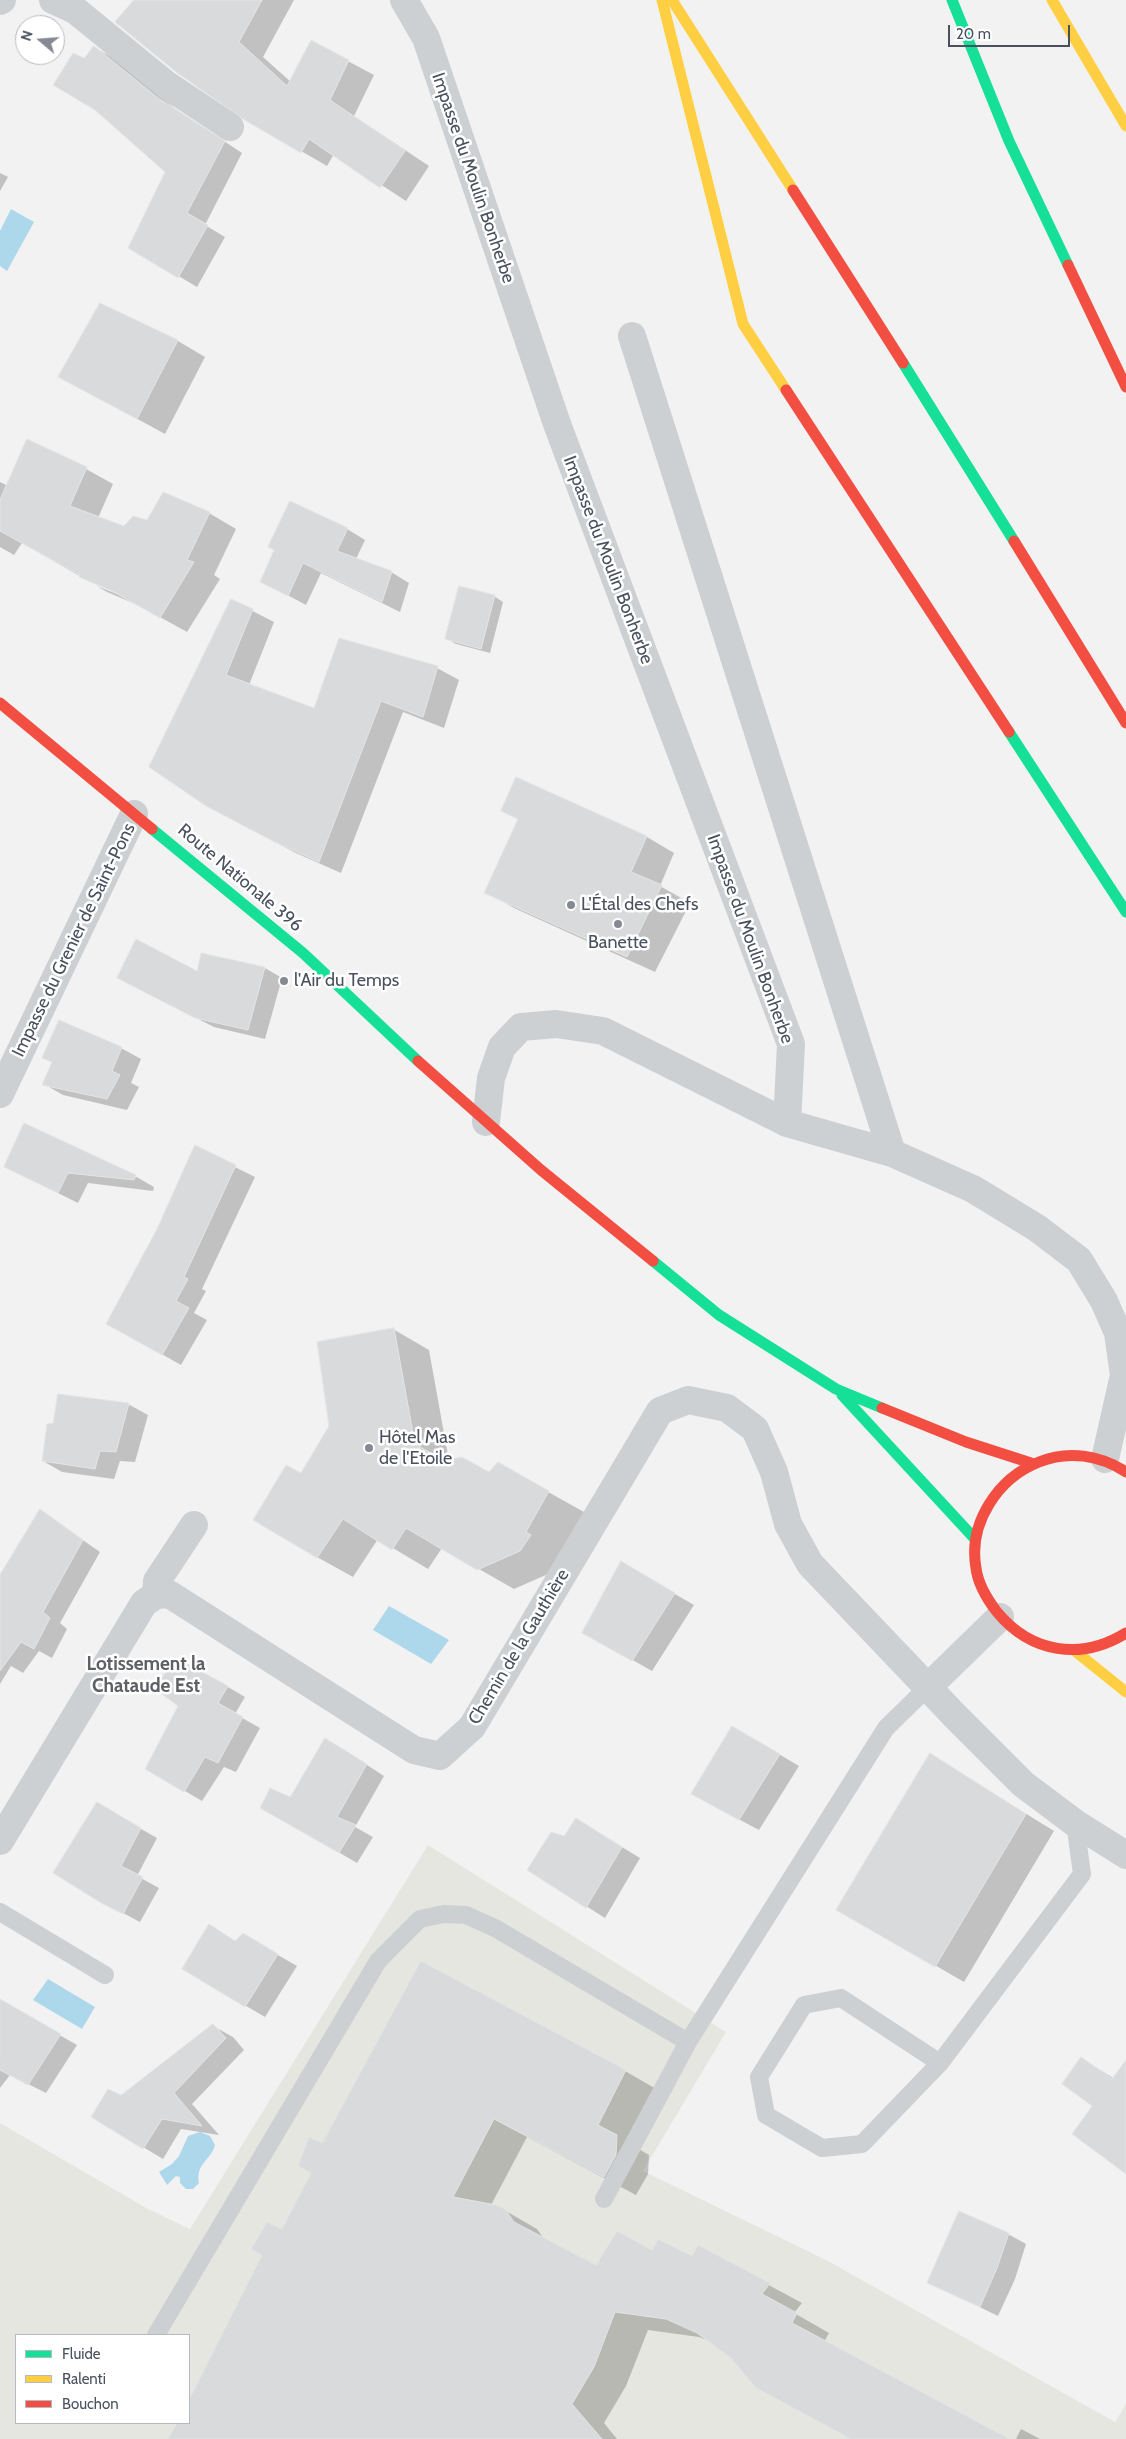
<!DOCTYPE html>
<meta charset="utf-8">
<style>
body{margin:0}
#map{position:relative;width:1126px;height:2439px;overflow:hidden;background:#f2f2f2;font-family:Cabin,sans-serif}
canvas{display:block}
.legend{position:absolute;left:15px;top:2334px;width:175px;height:90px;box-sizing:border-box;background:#fff;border:1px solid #b6b9bf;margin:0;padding:6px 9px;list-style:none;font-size:15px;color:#49515e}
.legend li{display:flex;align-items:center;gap:10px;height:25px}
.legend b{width:25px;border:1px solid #b6b9bf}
.north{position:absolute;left:15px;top:15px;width:50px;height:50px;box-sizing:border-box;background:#fff;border:1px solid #b6b9bf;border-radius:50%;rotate:288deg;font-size:14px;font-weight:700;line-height:20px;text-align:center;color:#49515e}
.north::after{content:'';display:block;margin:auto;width:18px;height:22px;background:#848992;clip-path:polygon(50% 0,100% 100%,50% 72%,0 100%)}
.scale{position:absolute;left:948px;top:25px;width:122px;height:22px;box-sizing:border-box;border:2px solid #49515e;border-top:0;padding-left:6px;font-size:15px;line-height:18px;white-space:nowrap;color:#49515e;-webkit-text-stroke:4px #fff;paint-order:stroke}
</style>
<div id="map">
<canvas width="1126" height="2439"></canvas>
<ul class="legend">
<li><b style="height:6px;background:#16e098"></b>Fluide</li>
<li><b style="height:6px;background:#ffcf43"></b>Ralenti</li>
<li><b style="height:6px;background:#f24e42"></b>Bouchon</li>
</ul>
<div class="north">N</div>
<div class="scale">20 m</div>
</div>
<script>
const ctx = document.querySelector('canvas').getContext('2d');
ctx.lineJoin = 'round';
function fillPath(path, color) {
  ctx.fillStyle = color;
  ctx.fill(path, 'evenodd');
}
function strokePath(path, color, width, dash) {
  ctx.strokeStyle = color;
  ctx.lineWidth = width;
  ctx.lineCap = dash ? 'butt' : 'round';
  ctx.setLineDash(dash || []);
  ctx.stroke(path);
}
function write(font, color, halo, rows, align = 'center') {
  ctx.font = font + ' Cabin,sans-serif';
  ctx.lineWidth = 5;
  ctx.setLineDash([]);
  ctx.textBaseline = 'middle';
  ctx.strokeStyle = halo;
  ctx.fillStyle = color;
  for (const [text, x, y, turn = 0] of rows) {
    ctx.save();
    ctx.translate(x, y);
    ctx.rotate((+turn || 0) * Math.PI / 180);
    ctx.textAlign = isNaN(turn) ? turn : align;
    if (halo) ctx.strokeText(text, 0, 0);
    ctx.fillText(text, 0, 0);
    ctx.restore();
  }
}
fillPath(new Path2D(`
 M428,1845l298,187 -83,139 185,90 287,161 11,-18v35h-1126v-316l148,86 42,20zM16,2335h173v88h-173z`), '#e6e6e0');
fillPath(new Path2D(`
 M11,209l23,13 -27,49 -7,-5v-35z
 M389,1606l60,34 -18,24 -58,-34z
 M48,1979l47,28 -13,22 -49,-29z
 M200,2132l10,4 5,9c-3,14 -20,19 -16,38l-6,6h-7l-6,-6v-6l-4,-1 -9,9 -8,-13 13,-8 7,-8 9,-20z`), '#add8ec');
fillPath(new Path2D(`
 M136,0h158l-31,57 28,25 21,-40 62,33 -20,41 75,50 -23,35 -72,-47 -7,12 -83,-48z
 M94,47l19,11 64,52 65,43 -37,72 20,12 -28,50 -67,-40 37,-76z
 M0,173l8,4 -8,14z
 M100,304l78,37 27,16 -40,77 -77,-42z
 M86,469l27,15 -15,34 26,10 24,-7 61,-8 27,16 -22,46 6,4 -33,53 -47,-26 -33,-14 -10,-6 20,8 1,-2 -28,-12 2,3 -70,-40 -8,12 -14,-8v-65l8,4z
 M347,529l18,11 -9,19 35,13 18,11 -9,29 -79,-39 -15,32 -45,-24z
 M494,596l9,6 -13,51 -34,-9 -9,-5z
 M231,600l43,22 -25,63 65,24 123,-41 22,12 -15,48 -41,-16 -62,161 -45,-20 -67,-35 -78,-52z
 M502,811l145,26 27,16 -14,33 30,17 -35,69 -141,-64 -28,-16 33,-72z
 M202,955l63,13 17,10 -17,61 -51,-12 -79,-40 62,-14z
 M59,1022l62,26 20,11 -10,24 8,4 -12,23 -64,-15 -19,-11 9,-21 -9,-5z
 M195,1147l60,30 -53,112 4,2 -12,22 13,7 -26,45 -55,-31 32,-104z
 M5,1167l130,9 19,11 -1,4 -65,-8 -10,20z
 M393,1329l36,21 20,111 40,12 9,-9 86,48 -29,59 -41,18 -72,-41 -14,21 -50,-30 -25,38 -36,-20 -15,-82z
 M128,1404l20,11 -13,47 -15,-1 -6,18 -52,-7 -19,-11z
 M41,1511l59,41 -40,71 7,6 -15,29 -13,-7 -16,22 -12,-7 -11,18v-106z
 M621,1563l73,42 -42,66 -69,-39z
 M228,1687l17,10 -10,17 25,14 -24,44 -12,-5 -22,34 -56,-33z
 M733,1727l66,39 -40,64 -47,-25z
 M344,1750l40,26 -29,51 18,10 -16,26 -96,-56 29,-9z
 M931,1755l123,76 -90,151 -126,-73z
 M97,1804l60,34 -20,38 22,12 -19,34 -36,-19z
 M594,1830l46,28 -35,60 -76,-48 35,-33z
 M243,1935l54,31 -32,51 -82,-48 52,-28z
 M0,2001l77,44 -31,48 -36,-18 -10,13z
 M213,2026l20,11 11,13 -52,54 27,31 -38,-6 -18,30 -70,-42z
 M1081,2058l32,20 13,-18v110l-32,-64z
 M625,2071l33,19 -28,54 19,11 -1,19 -12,21 -109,-58 -36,68 13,5 33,19 7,10 53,28 55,-16 40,7 6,-11 104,56 -8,10 35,20 -5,9 183,97h-156l-94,-52 -25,-30 -18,-14 -15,-6 -51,-7 -22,56 -22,37 13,16 -447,-1 8,-15h11v-21l75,-147 19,-25 29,-56 10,-29z
 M1008,2234l18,10 -11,35 -17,37 -70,-34z
 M1021,2429l19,10h-24z`), '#0003');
const building = new Path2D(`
 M134,0h128l-23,42 48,44 24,-46 38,20 -19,40 75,51 -25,37 -71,-49 -8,14 -58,-34 -67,-47 -61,-50z
 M94,46l64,52 67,43 -38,72 21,12 -30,53 -50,-30 37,-76 -70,-62 -42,-25 20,-32 11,5z
 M100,303l78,37 -41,79 -79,-42z
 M27,439l60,28 -17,39 54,20 9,-10 14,4 16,-28 47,20 -23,48 7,2 -34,56 -48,-27 -33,-14 1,-2 -80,-44v-31z
 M290,501l58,27 -11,23 55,20 -10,31 -79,-39 -15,33 -28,-14 14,-32 -6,-3z
 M459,586l36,9 -14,54 -36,-10z
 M231,599l22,10 -27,66 88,33 25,-70 99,28 -15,51 -42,-16 -62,161 -46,-21 -67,-35 -57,-39z
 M516,777l131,59 -16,36 31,13 -35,72 -143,-64 34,-74 -17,-8z
 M136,939l61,32 4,-18 64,14 -17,63 -53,-12 -78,-40z
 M59,1020l63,27 -10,24 8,4 -13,24 -65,-14 10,-23 -10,-4z
 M24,1123l112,52 -2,5 -66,-7 -10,20 -54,-26z
 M195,1145l41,20 -52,112 4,2 -12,22 13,7 -27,47 -56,-31 51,-95z
 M394,1328l21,116 30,17 17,-4 27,15 9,-10 51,29 -23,41 5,3 -11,16 -43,19 -71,-42 -14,22 -49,-31 -26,39 -64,-38 33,-55 15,8 28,-47 -12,-84z
 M58,1394l71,9 -13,49 -16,-1 -5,18 -53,-8 5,-37 6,-1z
 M40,1509l43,31 -40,72 7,6 -16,31 -13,-7 -21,29v-96z
 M621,1561l54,32 -43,68 -50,-28z
 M175,1657l53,29 -10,17 25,14 -25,46 -13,-6 -21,35 -39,-23 33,-63 -23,-17z
 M732,1726l48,28 -41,66 -48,-26z
 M325,1738l42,26 -30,53 19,8 -17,28 -79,-45 10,-20 20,9z
 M930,1753l96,61 -91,153 -99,-57z
 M97,1802l44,26 -20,38 22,11 -20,37 -20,-10 -50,-31z
 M576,1818l46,29 -36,61 -59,-38 24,-38 13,4z
 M209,1924l26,17 8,-8 35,21 -33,53 -63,-38z
 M421,1961l205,109 -28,55 19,10 -1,20 -12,22 -110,-58 -41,78 43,8 9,4 9,13 82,43 21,-34 35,19 6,-11 34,17 6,-11 72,38 -8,11 35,19 -5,10 218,116h-159l-95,-51 -25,-30 -34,-25 -31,-14 -51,-7 -21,55 -22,37 30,35h-434l9,-16h12v-23l73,-145 -11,-6 16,-27 15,7 29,-56 -13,-7 11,-29 13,6z
 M0,1999l61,35 -33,51 -28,-15z
 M213,2024l13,14 -52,55 28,33 -40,-7 -19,30 -52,-32 17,-28 13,6z
 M1081,2057l31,22 14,-19v114l-54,-40 20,-28 -30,-22z
 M959,2211l50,22 -12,35 -17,39 -53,-24z`);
fillPath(building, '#d9dadc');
strokePath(building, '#e3e4e5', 1);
strokePath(new Path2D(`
 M0,1912l105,63
 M940,2063l-99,-65 -37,7 -45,72 7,38 56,33 40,-4 78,-81 142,-189 -7,-51
 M604,2199l84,-157 198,-314 43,-42
 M156,2335l222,-374 42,-42 24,-5 22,1 29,13 193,114`), '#cdd0d3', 18);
strokePath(new Path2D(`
 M53,0l22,10 92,75 63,42
 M404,0l22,38 131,386 234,620 -4,79
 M0,1l2,-1
 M632,336l260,817
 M0,1094l134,-280
 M486,1122l5,-44 11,-31 19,-20 35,-3 47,7 184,92 105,30 81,36 64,39 42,32 25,41 14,32 6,42 -19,84
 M156,1595l1,-14 37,-56
 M929,1686l71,-69
 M0,1841l144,-238 12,-8 13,-1 245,156 26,6 32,-29 188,-316 28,-11 39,8 28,21 19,43 14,52 22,40 146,153 67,67 52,39 51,32`), '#cdd0d3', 28);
strokePath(new Path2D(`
 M952,0l57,141 59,124
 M903,363l111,178
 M1009,732l117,180
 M152,829l151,124 115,108
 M653,1261l66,54 117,74 46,19
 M842,1395l133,144`), '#16e098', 11);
strokePath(new Path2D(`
 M662,0l81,324 43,66
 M672,0l121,190
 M1052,0l74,126
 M1075,1651l51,41`), '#ffcf43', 11);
strokePath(new Path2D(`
 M793,190l110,173
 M1068,265l58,122
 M786,390l223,342
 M1014,541l112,182
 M0,703l152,126
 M418,1061l123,109 112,91
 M882,1408l84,34 65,21
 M1126,1472c-26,-17 -58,-22 -87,-10 -41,16 -71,61 -63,106 2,17 11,31 21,44 34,41 84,49 129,21`), '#f24e42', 11);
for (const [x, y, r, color] of [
 [571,905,5,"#848992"],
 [618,924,5,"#848992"],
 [284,981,5,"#848992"],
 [369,1448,5,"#848992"]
]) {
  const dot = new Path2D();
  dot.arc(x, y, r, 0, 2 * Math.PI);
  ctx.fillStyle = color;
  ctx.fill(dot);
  strokePath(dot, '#fff', 2);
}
write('18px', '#49515e', '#fff', [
 ["Impasse du Moulin Bonherbe",473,178,71],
 ["Impasse du Moulin Bonherbe",608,560,69],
 ["Route Nationale 396",240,878,40],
 ["Impasse du Moulin Bonherbe",750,939,70],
 ["Impasse du Grenier de Saint-Pons",74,940,-64],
 ["Chemin de la Gauthière",519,1647,-59]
]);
write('18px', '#49515e', '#fff', [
 ["L'Étal des Chefs",581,905],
 ["Banette",618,943,"center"],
 ["l'Air du Temps",294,981],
 ["Hôtel Mas",379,1438],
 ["de l'Etoile",379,1459]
], 'left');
write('bold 19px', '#5d6065', '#fff', [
 ["Lotissement la",146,1664],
 ["Chataude Est",146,1686]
]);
</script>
